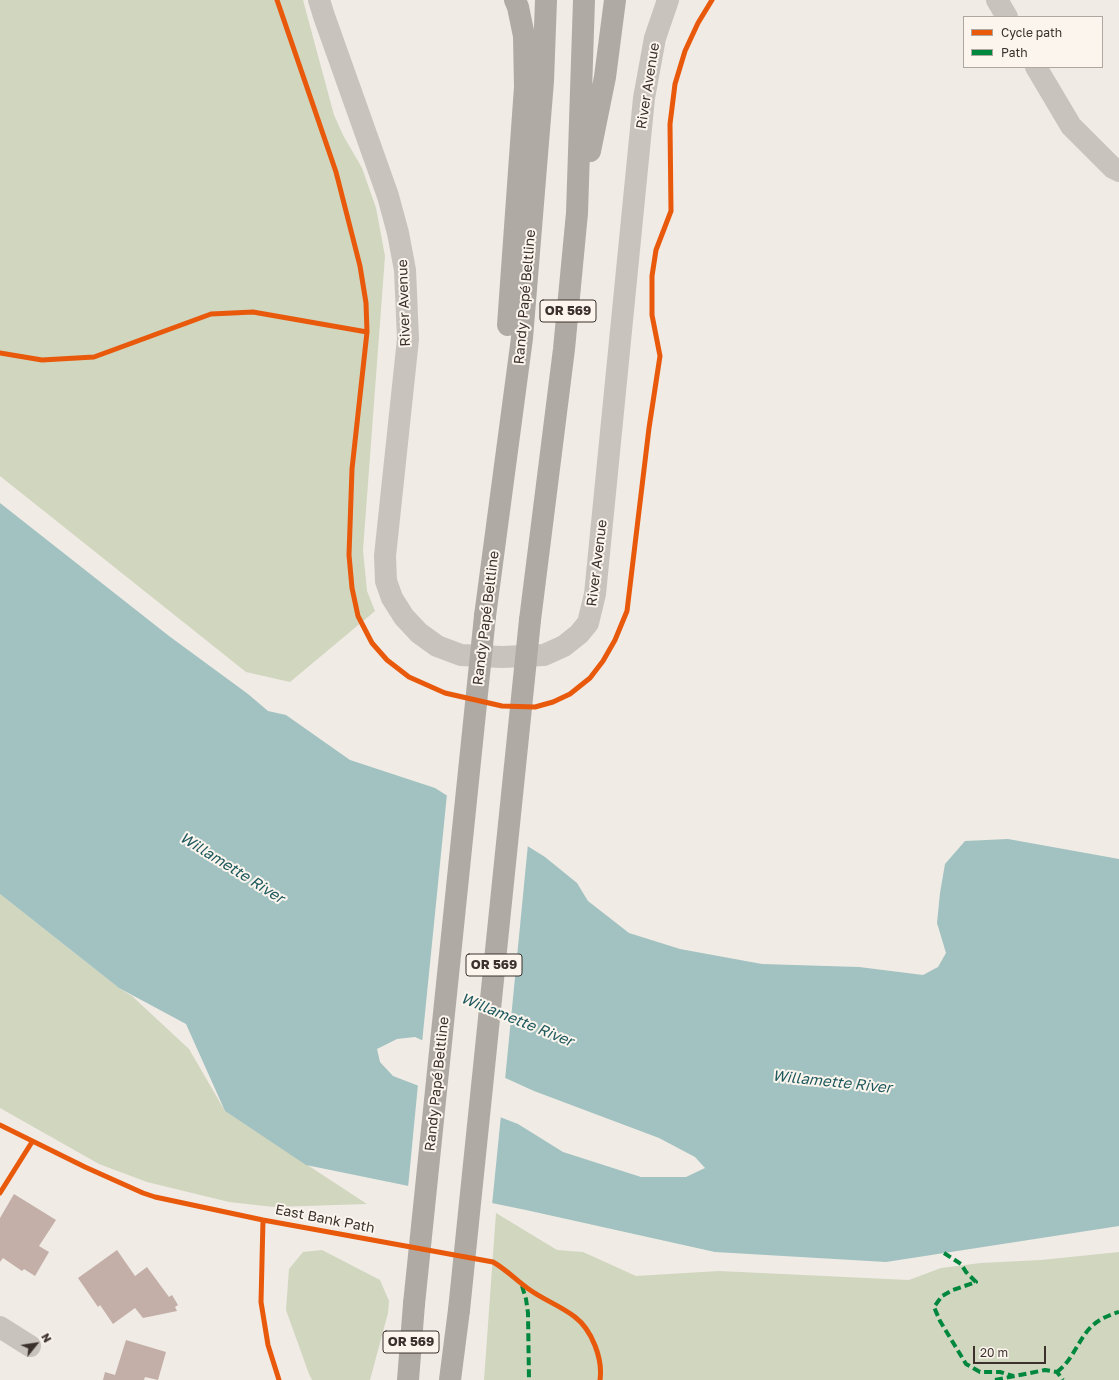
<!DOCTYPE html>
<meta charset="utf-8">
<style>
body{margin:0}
#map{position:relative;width:1119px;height:1380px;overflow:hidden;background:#f0ebe5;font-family:"Golos Text",sans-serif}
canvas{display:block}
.legend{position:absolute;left:963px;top:16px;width:140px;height:52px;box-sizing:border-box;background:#fbf5ee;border:1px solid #aea6a0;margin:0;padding:5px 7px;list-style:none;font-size:12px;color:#3b302b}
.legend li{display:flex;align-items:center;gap:8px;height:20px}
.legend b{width:20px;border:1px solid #aea6a0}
.north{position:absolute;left:16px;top:1324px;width:40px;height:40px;-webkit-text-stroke:3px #fbf5ee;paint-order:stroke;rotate:60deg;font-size:11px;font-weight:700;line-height:16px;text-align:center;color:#3b302b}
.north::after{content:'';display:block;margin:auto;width:14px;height:18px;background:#3b302b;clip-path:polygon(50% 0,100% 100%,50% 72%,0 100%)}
.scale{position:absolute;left:973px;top:1346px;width:73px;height:18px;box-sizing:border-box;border:2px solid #3b302b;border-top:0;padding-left:5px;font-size:12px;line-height:14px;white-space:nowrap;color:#3b302b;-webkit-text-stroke:3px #fbf5ee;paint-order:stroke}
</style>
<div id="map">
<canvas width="1119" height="1380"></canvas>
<ul class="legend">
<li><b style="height:5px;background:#e8590c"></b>Cycle path</li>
<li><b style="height:5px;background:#00873e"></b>Path</li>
</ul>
<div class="north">N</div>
<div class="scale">20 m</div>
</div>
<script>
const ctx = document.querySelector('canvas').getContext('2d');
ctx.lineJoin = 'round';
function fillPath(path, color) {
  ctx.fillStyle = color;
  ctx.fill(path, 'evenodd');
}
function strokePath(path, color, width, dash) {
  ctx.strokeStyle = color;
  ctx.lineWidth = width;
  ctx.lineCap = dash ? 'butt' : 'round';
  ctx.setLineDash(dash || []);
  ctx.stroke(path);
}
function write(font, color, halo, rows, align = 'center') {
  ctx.font = font + ' "Golos Text",sans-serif';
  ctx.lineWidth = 4;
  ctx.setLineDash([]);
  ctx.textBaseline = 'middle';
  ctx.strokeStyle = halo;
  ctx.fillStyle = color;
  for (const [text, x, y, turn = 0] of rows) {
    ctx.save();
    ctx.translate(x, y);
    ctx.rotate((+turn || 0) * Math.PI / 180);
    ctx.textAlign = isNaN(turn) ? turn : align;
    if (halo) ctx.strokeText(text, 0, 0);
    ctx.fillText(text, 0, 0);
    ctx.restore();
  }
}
fillPath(new Path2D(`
 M0,0h303l31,115 9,20 19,33 14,40 9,48 -22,294 4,41 8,20 -85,71 -44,-10 -246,-196z
 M0,894l119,94 13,8 57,53 36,62 142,93 -93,3 -45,-5 -82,-20 -48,-18 -99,-56z
 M496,1213l61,37 26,2 53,24 83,-5 190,9 32,-12 40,-5 60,-3 78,-8v128h-635z
 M322,1250l58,30 9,21 -1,12 -18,67h-58l-3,-6 -23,-64 3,-41 14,-17z`), '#d1d6bf');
fillPath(new Path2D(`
 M0,503l169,133 79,58 20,17 18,4 64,45 85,28 110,69 32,26 11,18 41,32 51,16 82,15 97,3 64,8 15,-8 8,-14 -9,-30 3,-30 5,-29 20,-23 43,-2 111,20v367l-233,36 -171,-10 -189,-42 -220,-45 -81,-54 -39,-87 -67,-36 -119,-94zM415,1037l119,54 125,47 36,19 10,11 -19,9h-45l-78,-25 -45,-28 -125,-48 -13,-14 -3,-13 20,-10z`), '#a1c2c1');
fillPath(new Path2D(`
 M447,794l81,50 -23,236 -83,-37z
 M418,1084l83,31 -9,90 -84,-17z`), '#f0ebe5');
fillPath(new Path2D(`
 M14,1194l42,26 -17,26 10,6 -14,24 -11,-7 -2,2 -19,-13 -3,4v-44z
 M117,1250l18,26 12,-9 22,30 3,-2 6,10 -3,2 2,4 -34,7 -8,-10 -22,16 -13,-19 -2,2 -20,-29z
 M126,1340l40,12 -8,28 -13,-3 -1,3h-41l2,-8 10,3z`), '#c3afa7');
strokePath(new Path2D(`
 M319,0l5,16 64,180 10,37 7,37 3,69 -23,217 1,25 6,17 12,19 15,16 18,13 24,9 41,2 42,-2 20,-9 15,-12 9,-11 7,-29 49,-496 11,-60 13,-38
 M997,0l10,17
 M1036,67l35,59 42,42 6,3
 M0,1327l30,19`), '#c9c3be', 22);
strokePath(new Path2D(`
 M590,151l15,-74 10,-77
 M508,325l17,-238 -1,-51 -6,-29 -3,-7
 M485,616l37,-278 21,-257 3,-81
 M530,620l34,-271 13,-136 7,-213
 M408,1380l6,-76
 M450,1380l9,-70`), '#afaaa4', 22);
strokePath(new Path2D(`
 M414,1304l71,-688
 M459,1310l71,-690`), '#afaaa4', 22);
strokePath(new Path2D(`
 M944,1253l17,11 5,8 10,10 -23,8 -11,6 -8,11 6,14 26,43 14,8h20l13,4
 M522,1286l4,13 2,14 1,67
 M1057,1372c16,-12 21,-32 34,-45 8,-8 18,-12 28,-15
 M995,1380l50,-10 12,2 6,8`), '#00873e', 4, [8, 4]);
strokePath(new Path2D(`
 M277,0l59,172 24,94 6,37 1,29 -15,137 -3,86 3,33 6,28 14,27 15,17 22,17 36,16 57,13 33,1 18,-5 17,-8 20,-16 13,-17 12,-21 12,-29 22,-183 11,-72 -8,-41v-39l4,-26 15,-39 -1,-87 5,-40 10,-33 13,-28 14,-23
 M0,353l42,7 52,-3 117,-43 42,-2 114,20
 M0,1125l85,42 58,26 12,4 108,23 230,42c14,8 24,19 37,28 14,10 31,16 45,27 17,13 28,42 25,63
 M0,1193l32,-51
 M263,1220l-2,82 7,43 11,35`), '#e8590c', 5);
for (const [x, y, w] of [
 [568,311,56],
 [494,965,56],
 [411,1342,56]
]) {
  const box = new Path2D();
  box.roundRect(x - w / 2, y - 11, w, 22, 3);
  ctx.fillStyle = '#fbf5ee';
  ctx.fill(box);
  strokePath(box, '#3b302b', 1);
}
write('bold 13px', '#3b302b', null, [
 ["OR 569",568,311],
 ["OR 569",494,965],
 ["OR 569",411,1342]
]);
write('14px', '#3b302b', '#fbf5ee', [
 ["River Avenue",648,86,-81],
 ["Randy Papé Beltline",525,297,-85],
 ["River Avenue",404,303,-92],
 ["River Avenue",597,563,-83],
 ["Randy Papé Beltline",486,618,-83],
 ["Randy Papé Beltline",437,1084,-84],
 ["East Bank Path",325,1219,11]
]);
write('italic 15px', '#1f5a5e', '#fbf5ee', [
 ["Willamette River",232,868,32],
 ["Willamette River",517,1020,22],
 ["Willamette River",832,1082,6]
]);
</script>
